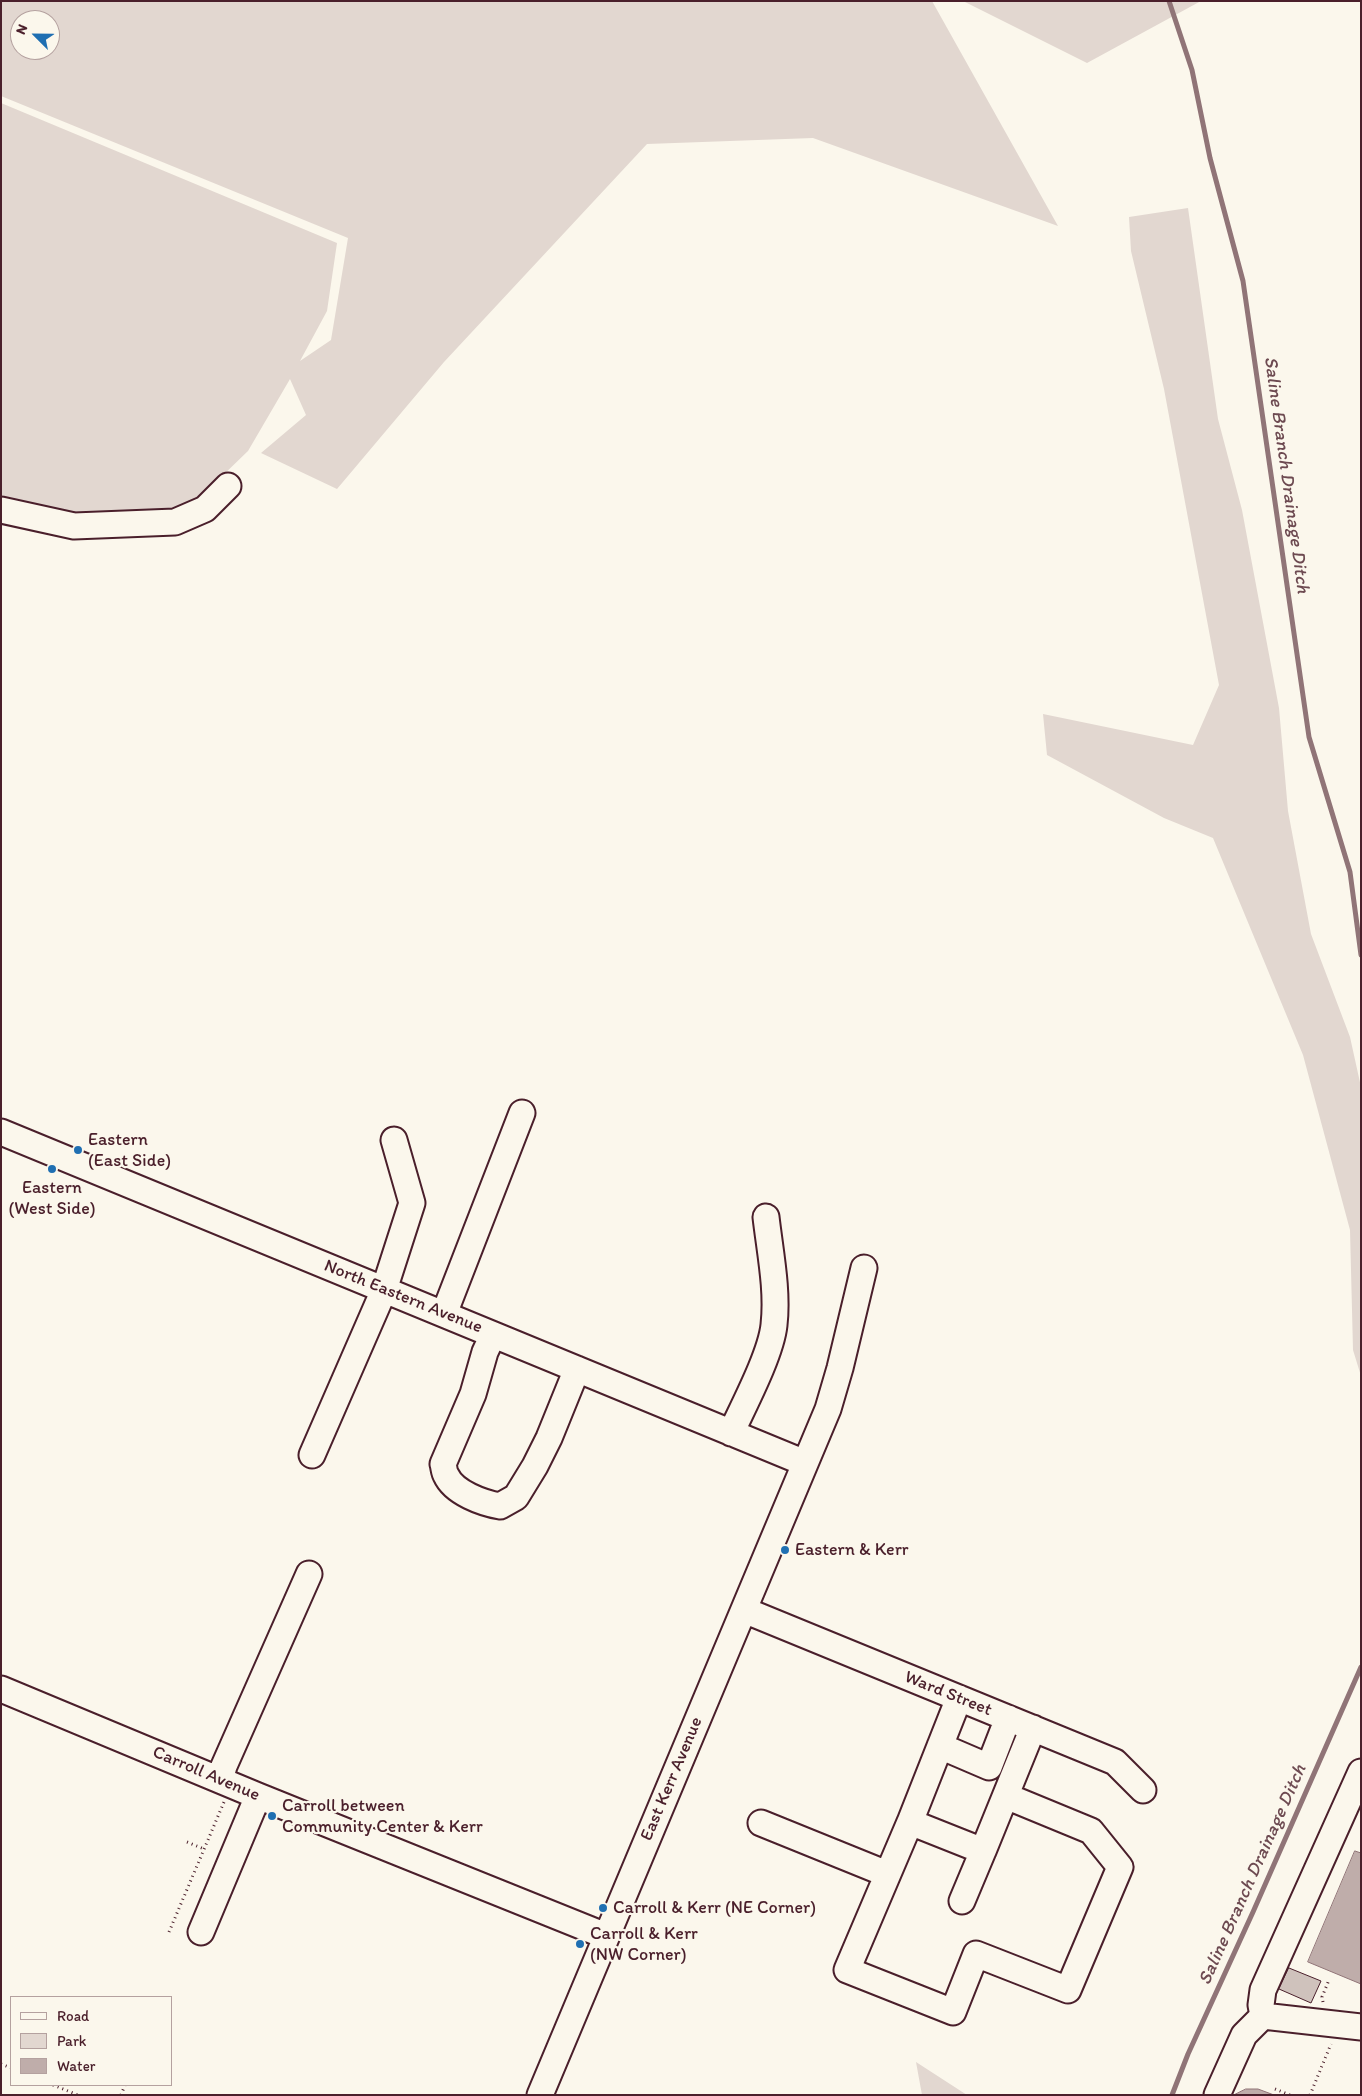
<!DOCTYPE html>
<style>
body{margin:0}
#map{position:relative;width:1362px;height:2096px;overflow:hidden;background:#fbf7ec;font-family:Itim,sans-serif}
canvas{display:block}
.frame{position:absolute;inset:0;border:2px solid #4a1f2b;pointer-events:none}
.legend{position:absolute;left:10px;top:1996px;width:162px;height:90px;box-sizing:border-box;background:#fbf7ec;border:1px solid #b4a19f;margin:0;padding:6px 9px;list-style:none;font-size:15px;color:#4a1f2b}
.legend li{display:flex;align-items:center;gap:10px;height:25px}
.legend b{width:25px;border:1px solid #b4a19f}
.north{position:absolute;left:10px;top:10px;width:50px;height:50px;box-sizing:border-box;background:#fbf7ec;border:1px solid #b4a19f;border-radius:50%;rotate:293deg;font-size:14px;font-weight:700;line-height:20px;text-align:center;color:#4a1f2b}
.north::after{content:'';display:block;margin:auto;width:18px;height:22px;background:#1f6fb2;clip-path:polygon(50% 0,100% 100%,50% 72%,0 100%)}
</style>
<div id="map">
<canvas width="1362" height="2096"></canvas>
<div class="frame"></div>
<ul class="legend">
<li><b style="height:6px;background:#fbf7ec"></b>Road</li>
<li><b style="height:14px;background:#e2d7d0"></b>Park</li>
<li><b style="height:14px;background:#bfadaa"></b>Water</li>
</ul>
<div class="north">N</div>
</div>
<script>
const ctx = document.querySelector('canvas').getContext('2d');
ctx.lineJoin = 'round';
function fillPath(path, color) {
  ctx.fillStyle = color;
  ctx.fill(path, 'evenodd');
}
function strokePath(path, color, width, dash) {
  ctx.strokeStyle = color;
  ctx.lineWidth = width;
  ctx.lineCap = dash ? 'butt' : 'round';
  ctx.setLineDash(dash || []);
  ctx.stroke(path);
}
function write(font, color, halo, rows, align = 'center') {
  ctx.font = font + ' Itim,sans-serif';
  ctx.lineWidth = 4.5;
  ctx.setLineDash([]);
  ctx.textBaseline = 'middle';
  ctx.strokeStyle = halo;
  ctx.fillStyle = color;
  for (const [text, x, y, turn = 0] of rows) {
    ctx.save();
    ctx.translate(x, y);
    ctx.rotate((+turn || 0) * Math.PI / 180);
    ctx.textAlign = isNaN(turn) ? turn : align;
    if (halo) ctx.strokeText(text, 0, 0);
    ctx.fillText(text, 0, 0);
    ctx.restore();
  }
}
fillPath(new Path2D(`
 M1,1h931l126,225 -245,-88 -166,6 -203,218 -107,127 -76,-36 45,-38 -16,-36 -42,72 -62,60 -127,4 -58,-15v-397l336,140 -10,68 -27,50 31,-21 17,-102 -347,-142zM20,20h30v30h-30z
 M963,1h238l-114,62z
 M1188,208l30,211 24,91 37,198 9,103 23,123 39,103 11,50v289l-8,-26 -3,-120 -47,-175 -90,-217 -49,-20 -117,-63 -4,-41 150,31 26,-60 -55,-296 -33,-138 -2,-34z
 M916,2062l51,33h-45z`), '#e2d7d0');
const water = new Path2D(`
 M1355,1851l6,2v131l-53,-22z
 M1246,2089h12l16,6h-40z`);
fillPath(water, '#bfadaa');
strokePath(water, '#907477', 1);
strokePath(new Path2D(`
 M1169,1l23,69 18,88 33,123 66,456 41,135 11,83
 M1172,2095l16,-41 65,-142 108,-245`), '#907477', 5);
const building = new Path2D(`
 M1289,1968l32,13 -10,22 -32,-14z`);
fillPath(building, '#cfc2bc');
strokePath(building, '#4a1f2b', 1);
const minor = new Path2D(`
 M1,510l73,16 101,-4 30,-13 23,-23
 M1,1132l804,331
 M444,1314l78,-201
 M493,1335l-8,17 -12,42 -30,70c1,3 1,8 3,11 8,18 37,28 54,31l16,-9 19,-31 14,-28 28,-69
 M731,1433c13,-28 40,-79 43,-108 4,-35 -4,-73 -8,-108
 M312,1455l72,-165 28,-87 -18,-63
 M744,1610l371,152 28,28
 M1,1689l257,107 348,140
 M940,1746l49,21 19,-49
 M220,1780l4,-14 85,-192
 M1006,1796l85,35 29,36 -52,123 -92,-36 -23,58 -106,-42 63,-148 73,29 50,-123
 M910,1822l49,-124
 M761,1823l126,51
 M962,1901l21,-50
 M201,1932l57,-136
 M1263,2016l-2,-11 2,-15 98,-218
 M540,2095l288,-686 12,-41 24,-100
 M1217,2095l27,-60 19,-19 98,11`);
strokePath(minor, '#4a1f2b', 29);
strokePath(new Path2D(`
 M187,1842l17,7
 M169,1932l55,-130
 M1323,2002l-1,-5 7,-17
 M1,2064l10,4
 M53,2085l25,10
 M1275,2089l15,6
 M121,2095l4,-10
 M1310,2095l21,-51`), '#4a1f2b', 3, [1, 4]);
strokePath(minor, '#fbf7ec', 25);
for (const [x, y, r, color] of [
 [78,1150,5,"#1f6fb2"],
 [52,1169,5,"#1f6fb2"],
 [785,1550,5,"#1f6fb2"],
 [272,1816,5,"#1f6fb2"],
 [603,1908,5,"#1f6fb2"],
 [580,1944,5,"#1f6fb2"]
]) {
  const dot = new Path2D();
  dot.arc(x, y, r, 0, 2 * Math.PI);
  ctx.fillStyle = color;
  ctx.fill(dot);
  strokePath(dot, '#fbf7ec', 2);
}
write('18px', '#4a1f2b', '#fbf7ec', [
 ["Eastern",88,1140],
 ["(East Side)",88,1161],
 ["Eastern",52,1188,"center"],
 ["(West Side)",52,1209,"center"],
 ["Eastern & Kerr",795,1550],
 ["Carroll between",282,1806],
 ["Community Center & Kerr",282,1827],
 ["Carroll & Kerr (NE Corner)",613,1908],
 ["Carroll & Kerr",590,1934],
 ["(NW Corner)",590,1955]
], 'left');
write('18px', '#4a1f2b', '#fbf7ec', [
 ["North Eastern Avenue",403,1297,22],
 ["Ward Street",948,1694,22],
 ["Carroll Avenue",206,1774,23],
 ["East Kerr Avenue",672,1779,-67]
]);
write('italic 19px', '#6d4a51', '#fbf7ec', [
 ["Saline Branch Drainage Ditch",1286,475,82],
 ["Saline Branch Drainage Ditch",1253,1875,-66]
]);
</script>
